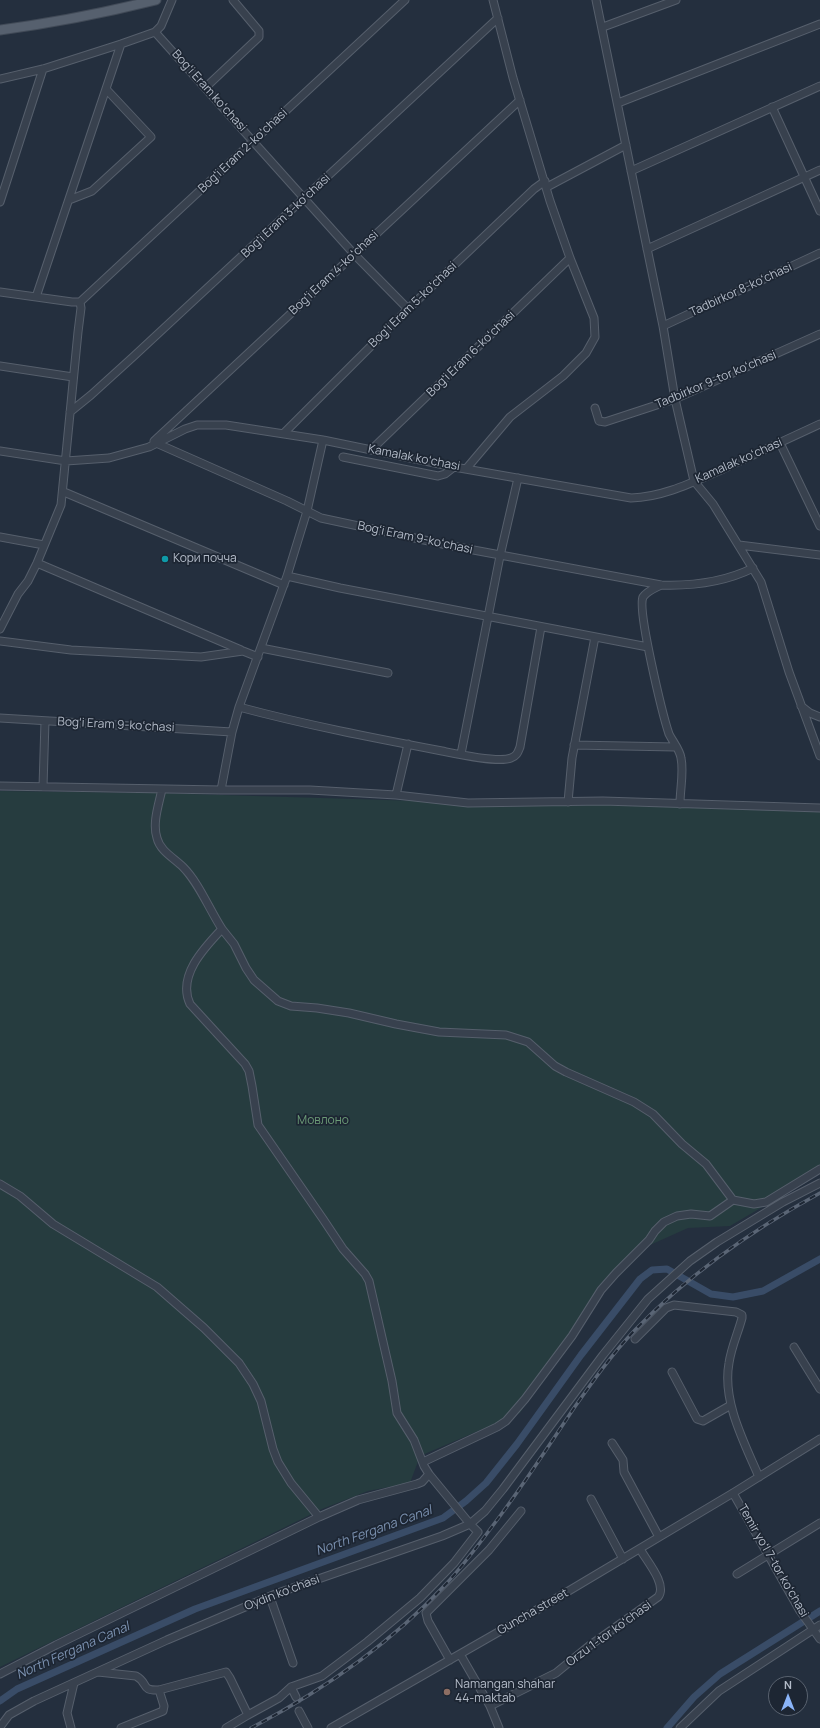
<!DOCTYPE html>
<meta charset="utf-8">
<style>
body{margin:0}
#map{position:relative;width:820px;height:1728px;overflow:hidden;background:#242f3e;font-family:Manrope,sans-serif}
canvas{display:block}
.north{position:absolute;left:768px;top:1676px;width:40px;height:40px;box-sizing:border-box;background:#1d2633;border:1px solid #59626f;border-radius:50%;rotate:0deg;font-size:11px;font-weight:700;line-height:16px;text-align:center;color:#b4bcc9}
.north::after{content:'';display:block;margin:auto;width:14px;height:18px;background:#8ab4f8;clip-path:polygon(50% 0,100% 100%,50% 72%,0 100%)}
</style>
<div id="map">
<canvas width="820" height="1728"></canvas>
<div class="north">N</div>
</div>
<script>
const ctx = document.querySelector('canvas').getContext('2d');
ctx.lineJoin = 'round';
function fillPath(path, color) {
  ctx.fillStyle = color;
  ctx.fill(path, 'evenodd');
}
function strokePath(path, color, width, dash) {
  ctx.strokeStyle = color;
  ctx.lineWidth = width;
  ctx.lineCap = dash ? 'butt' : 'round';
  ctx.setLineDash(dash || []);
  ctx.stroke(path);
}
function write(font, color, halo, rows, align = 'center') {
  ctx.font = font + ' Manrope,sans-serif';
  ctx.lineWidth = 3.5;
  ctx.setLineDash([]);
  ctx.textBaseline = 'middle';
  ctx.strokeStyle = halo;
  ctx.fillStyle = color;
  for (const [text, x, y, turn = 0] of rows) {
    ctx.save();
    ctx.translate(x, y);
    ctx.rotate((+turn || 0) * Math.PI / 180);
    ctx.textAlign = isNaN(turn) ? turn : align;
    if (halo) ctx.strokeText(text, 0, 0);
    ctx.fillText(text, 0, 0);
    ctx.restore();
  }
}
fillPath(new Path2D(`
 M0,791l157,2 361,11 67,-4 235,7v366l-90,53 -42,2 -49,22 -32,27 -87,136 -100,43 -10,27 -42,8 -46,18 -322,158z`), '#263c3f');
strokePath(new Path2D(`
 M0,1701l17,-12 178,-80 248,-91 23,-17 20,-18 31,-39 64,-89 59,-76 12,-9 15,-1 44,25 22,3 30,-6 57,-32
 M667,1728l27,-31 26,-23 100,-63`), '#394c67', 7);
strokePath(new Path2D(`
 M296,1697l3,14`), '#3a4453', 7, [7, 3.5]);
const minor = new Path2D(`
 M596,0l67,326 12,73 19,82 19,23 48,78 28,90 31,84
 M603,27l73,-27
 M155,32l199,222 54,55
 M0,79l43,-10 78,-25 34,-12 6,-6 11,-26
 M206,87l53,-50v-6l-26,-31
 M618,103l202,-79
 M772,107l48,104
 M631,171l189,-85
 M547,187l79,-42
 M69,200l23,-9 59,-54 -45,-48
 M0,202l43,-133
 M647,249l173,-79
 M0,292l72,10h8
 M36,297l85,-253
 M80,302l325,-302
 M663,326l157,-73
 M0,366l73,11
 M595,408l4,13 6,1 70,-23 145,-65
 M70,412l21,-17 43,-39 364,-338
 M284,433l124,-124 126,-120 11,-8
 M154,441l366,-341
 M156,443l131,58 34,17 131,28 209,39c31,1 64,-3 92,-17
 M780,443l40,83
 M371,450l199,-192
 M0,451l66,10 43,-3 40,-11 36,-18 12,-4h29l97,15 131,27 177,31c33,-1 62,-16 92,-29 33,-15 65,-30 97,-45
 M343,457l95,19 7,-2 9,-7
 M466,469l44,-52 53,-41 23,-23 9,-16 -1,-19 -24,-60 -20,-57 -37,-123 -20,-78
 M64,492l220,93
 M0,537l44,8
 M739,545l81,10
 M37,563l204,87
 M287,576l53,12 308,59
 M661,585c-6,3 -14,6 -18,12 -6,13 20,119 26,137 4,8 11,16 12,24 3,14 -1,31 -1,46
 M0,629l18,-35 10,-13 9,-18 24,-58 17,-173 3,-24 -1,-6
 M0,641l71,9 130,7 42,-6 15,6
 M261,648l127,25
 M801,706l9,7 10,4
 M239,707c67,18 135,31 203,44 15,3 56,12 69,7 6,-2 7,-6 9,-11l21,-120
 M0,718l232,14
 M574,745l101,2
 M461,754l39,-198 18,-78
 M0,786l221,4h89l86,5 72,8 135,-2 217,7
 M43,787l2,-66
 M162,789c-3,15 -10,34 -5,49 3,13 17,20 26,29 16,16 26,42 39,62
 M221,790l11,-58 7,-25 48,-131 20,-65 16,-71
 M396,795l12,-51
 M568,802l4,-44 23,-121
 M0,1184l20,12 33,28 104,63 47,41 35,35 14,21 8,17 12,48 5,13 13,21 28,34
 M635,1339l31,-31 8,-3 62,7 6,3v3c-4,15 -11,30 -13,45 -7,38 15,79 30,114
 M794,1347l26,42
 M672,1372l25,47 6,2 28,-16
 M612,1443l11,17 1,12 35,65
 M423,1462l74,-35 9,-6 19,-22 47,-63 29,-46 15,-17 33,-33 6,-9 9,-9 13,-6 14,-2 19,2 23,-16
 M733,1493l67,118 20,28
 M591,1499l32,60
 M737,1574l83,-51
 M270,1597l23,66
 M460,1654l30,52 9,22
 M450,1660l-22,-39 -2,-8 63,-63 32,-39
 M98,1672l38,4c13,7 4,15 23,14l67,-18 4,6 18,37 -22,13
 M0,1674l56,-29 263,-128 39,-17 59,-16 5,-2 7,-8 -5,-8 -10,-26 -17,-27 -5,-32 -23,-100 -4,-7 -22,-25 -20,-30 -65,-94 -6,-39 -3,-15 -4,-7 -55,-60c-13,-28 14,-56 32,-75l12,15 12,24 8,12 24,21 13,5 26,2 32,5 47,11 43,8 67,3 22,7 27,24 11,6 68,30 19,12 29,30 24,20 27,36 21,4 12,-2 54,-33
 M296,1697l-5,-10 31,-11 45,-34 53,-44 34,-35 24,-31 -8,-8 -41,-50
 M490,1706l66,-33 33,-27 69,-49c10,-12 -12,-37 -18,-48
 M299,1711l9,17
 M248,1715l31,-17 12,-11
 M0,1727l9,-12 25,-14 133,-61 111,-47 164,-57 28,-12 15,-13 18,-22 100,-134 45,-56 42,-38 27,-19 66,-40 37,-19
 M71,1728l-4,-15 7,-30
 M121,1728l42,-17 1,-5 -5,-16
 M331,1728l204,-117 198,-118 87,-54
 M680,1728l39,-37 101,-66`);
const major = new Path2D(`
 M0,30c53,-7 104,-17 156,-30`);
strokePath(minor, '#565f6c', 9);
strokePath(major, '#414a57', 11);
strokePath(minor, '#38414e', 7);
strokePath(major, '#56606e', 9);
const rail = new Path2D(`
 M251,1728c71,-37 139,-84 194,-143 20,-21 37,-45 55,-69 26,-35 50,-72 74,-108 19,-27 38,-54 61,-78 54,-56 117,-100 185,-137`);
strokePath(rail, '#5a6575', 3.5);
strokePath(rail, '#1d2633', 2, [6]);
for (const [x, y, r, color] of [
 [165,559,4,"#0f9aa8"],
 [447,1692,4,"#8d6e63"]
]) {
  const dot = new Path2D();
  dot.arc(x, y, r, 0, 2 * Math.PI);
  ctx.fillStyle = color;
  ctx.fill(dot);
  strokePath(dot, '#1d2633', 1.5);
}
write('12px', '#b4bcc9', '#1d2633', [
 ["Bogʻi Eram koʻchasi",209,91,48],
 ["Bogʻi Eram 2-koʻchasi",243,151,-43],
 ["Bogʻi Eram 3-koʻchasi",286,216,-43],
 ["Bogʻi Eram 4-koʻchasi",334,273,-43],
 ["Tadbirkor 8-koʻchasi",741,290,-25],
 ["Bogʻi Eram 5-koʻchasi",413,305,-44],
 ["Bogʻi Eram 6-koʻchasi",471,354,-44],
 ["Tadbirkor 9-tor koʻchasi",716,380,-23],
 ["Kamalak koʻchasi",414,458,11],
 ["Kamalak koʻchasi",739,461,-24],
 ["Bogʻi Eram 9-koʻchasi",415,538,12],
 ["Bogʻi Eram 9-koʻchasi",116,725,3],
 ["Temir yoʻl 7-tor koʻchasi",773,1561,60],
 ["Oydin koʻchasi",282,1593,-21],
 ["Guncha street",533,1612,-30],
 ["Orzu 1-tor koʻchasi",609,1634,-36]
]);
write('12px', '#b4bcc9', '#1d2633', [
 ["Кори почча",173,559],
 ["Namangan shahar",455,1685],
 ["44-maktab",455,1699]
], 'left');
write('12px', '#6b9a76', '#1d2633', [
 ["Мовлоно",323,1121]
]);
write('italic 13px', '#7c92b1', '#1d2633', [
 ["North Fergana Canal",374,1531,-20],
 ["North Fergana Canal",73,1651,-24]
]);
</script>
